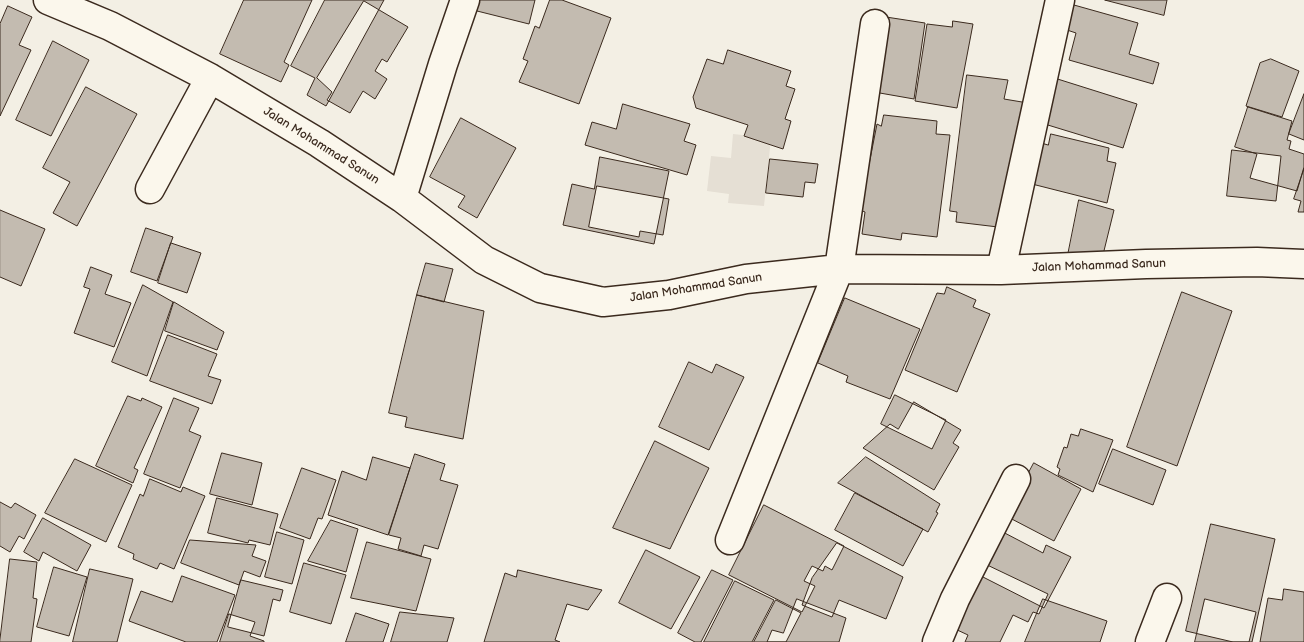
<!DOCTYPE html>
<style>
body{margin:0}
canvas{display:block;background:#f3efe4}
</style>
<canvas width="1304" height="642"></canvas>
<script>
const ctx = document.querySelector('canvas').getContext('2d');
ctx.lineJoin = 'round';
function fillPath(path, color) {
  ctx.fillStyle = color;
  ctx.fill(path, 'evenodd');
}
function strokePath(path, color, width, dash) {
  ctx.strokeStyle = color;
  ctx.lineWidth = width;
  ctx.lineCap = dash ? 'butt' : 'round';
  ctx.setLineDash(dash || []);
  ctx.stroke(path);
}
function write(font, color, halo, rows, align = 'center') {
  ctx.font = font + ' "Balsamiq Sans",sans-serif';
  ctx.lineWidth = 4.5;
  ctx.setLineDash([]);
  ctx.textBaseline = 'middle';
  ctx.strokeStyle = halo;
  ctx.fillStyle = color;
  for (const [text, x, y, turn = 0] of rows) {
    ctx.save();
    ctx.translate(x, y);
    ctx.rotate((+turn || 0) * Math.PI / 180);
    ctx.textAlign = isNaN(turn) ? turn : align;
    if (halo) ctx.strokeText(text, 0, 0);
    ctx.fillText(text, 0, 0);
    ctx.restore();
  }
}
fillPath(new Path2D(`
 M733,134l38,4 -7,68 -36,-3 1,-9 -22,-3 4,-35 20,2z`), '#e5dfd4');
const building = new Path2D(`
 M244,0h68l-28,62 5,3 -8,17 -61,-28z
 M325,0h59l-58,106 -19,-11 8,-17 -24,-12z
 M479,0h56l-6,24 -52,-13z
 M550,0h12l49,18 -32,86 -60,-22 9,-21 -5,-2 12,-33 4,2z
 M1105,0h62l-3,15z
 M364,1l44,26 -21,35 -5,-3 -7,12 12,8 -12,20 -12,-8 -13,22 -23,-13 5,-8 -15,-14z
 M1074,5l64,18 -9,31 30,9 -6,21 -84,-24 7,-27 -9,-3z
 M8,6l24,11 -13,28 12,5 -31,66v-92z
 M886,17l39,6 -11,76 -40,-7z
 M953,21l20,3 -16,84 -42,-7 12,-77 25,3z
 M53,41l36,19 -38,76 -35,-16z
 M728,50l63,21 -5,15 9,3 -10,30 6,2 -8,28 -39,-13 4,-11 -52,-17 -3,-11 14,-38 16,5z
 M1271,59l28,12 -17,46 -36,-11 14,-43z
 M967,75l41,5 -4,19 24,4 -30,124 -42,-5 1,-10 -7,-1z
 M1048,76l89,28 -14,44 -85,-26z
 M86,87l51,27 -60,112 -24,-13 17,-31 -27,-14z
 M1304,94v46l-15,-6z
 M623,104l67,20 -6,17 12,4 -9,30 -102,-30 7,-23 24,7z
 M1248,107l44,14 -5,19 4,1 -2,8 15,5v13l-7,24 -47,-13 7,-24 -22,-7z
 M884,115l53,6 -1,13 14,1 -13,102 -35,-4 -1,7 -39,-6 3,-22 -5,-2 17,-86 4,2z
 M461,118l55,30 -39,70 -19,-11 7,-11 -35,-19z
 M1051,134l58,14 -2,13 9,2 -9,40 -79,-20 10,-41 10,3z
 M1232,150l49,6 -5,45 -49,-5z
 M600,157l69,14 -15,73 -91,-19 9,-41 22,5z
 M770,159l48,5 -3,19 -10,-1 -2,15 -37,-4z
 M1304,169v43h-6l3,-11 -7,-2z
 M597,186l72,13 -6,36 -23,-4 -1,6 -50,-10z
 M1079,200l35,10 -13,53 -33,-8z
 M0,210l45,19 -24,57 -21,-9z
 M146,228l27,9 -16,44 -26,-9z
 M171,243l30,10 -14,40 -29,-10z
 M426,263l27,6 -9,33 -27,-7z
 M91,267l21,8 -7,19 26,9 -17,44 -40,-14 16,-44 -6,-2z
 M143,285l30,17 -26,74 -35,-14z
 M947,287l29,13 -3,7 17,7 -33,78 -52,-22 32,-77 7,1z
 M1182,292l50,19 -55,155 -50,-19z
 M417,295l67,16 -21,128 -58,-12 2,-10 -18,-4z
 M845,298l75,31 -30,70 -44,-17 2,-6 -30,-13z
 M174,302l50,30 -7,18 -52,-19z
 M168,335l49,19 -9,22 13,4 -9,24 -62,-23z
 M689,362l23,11 4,-9 28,13 -35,73 -50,-23z
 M895,395l51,25 -14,29 -51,-25z
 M128,396l13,5 1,-3 20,9 -28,61 4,2 -5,13 -37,-17z
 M174,398l25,10 -10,23 12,5 -21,52 -36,-14z
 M914,402l47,28 -8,13 6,4 -25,43 -71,-42 27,-24 8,5z
 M1081,429l32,11 -20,52 -35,-17 2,-6 -3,-2 7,-20 3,1 4,-14 7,2z
 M655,441l54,27 -39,81 -57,-21z
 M1113,449l53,21 -13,35 -54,-21z
 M222,453l40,10 -10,42 -42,-11z
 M415,454l30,10 -5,16 18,5 -20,64 -14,-4 -3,11 -23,-7 3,-11 -12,-3z
 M373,457l37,11 -22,67 -60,-20 14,-44 24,9z
 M866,457l74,47 -4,8 2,1 -10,19 -90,-49z
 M75,459l57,26 -26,57 -61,-29z
 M1034,463l47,26 -27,52 -48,-25z
 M302,468l34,12 -14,39 -4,-1 -8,21 -30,-11z
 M150,479l31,13 2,-5 22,9 -31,73 -14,-6 -3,6 -24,-10 1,-5 -16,-7 22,-53 3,2z
 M855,493l68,36 -20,37 -68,-36z
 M217,498l61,16 -8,31 -21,-5 -1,3 -40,-10z
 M0,502l11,6 4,-5 21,12 -12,24 -5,-3 -9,16 -10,-6z
 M764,505l80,41 -12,24 -7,-4 -2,5 -11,-5 -8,15 11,5 -13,26 -73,-37z
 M43,518l48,27 -14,26 -34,-19 -4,9 -15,-9z
 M331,520l27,9 -12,43 -38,-11z
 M1211,524l64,15 -23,103h-19l-47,-11z
 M999,530l44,23 3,-8 25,12 -27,51 -63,-32z
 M277,532l27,8 -12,44 -27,-7z
 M190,540l66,5 -4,11 14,5 -6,16 -16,-6 -5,14 -58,-22z
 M367,542l64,17 -15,52 -65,-13z
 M837,543l66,34 -17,42 -47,-19 -7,17 -30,-12 10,-27z
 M646,550l54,27 -29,52 -52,-26z
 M10,559l27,3 -4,36 4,1 -6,43h-31z
 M304,563l42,12 -15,49 -41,-12z
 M983,563l65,31 -9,20 -6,-2 -5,10 -15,-7 -13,27h-35l3,-7 -15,-7z
 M54,567l33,10 -18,59 -32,-9z
 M90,569l43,10 -16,63h-44z
 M518,570l84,20 -14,20 -21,-6 -12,36 5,2h-76l21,-69 11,4z
 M712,570l21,10 -32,62h-6l-17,-9z
 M182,576l53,19 -18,47h-31l-57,-21 12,-30 31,11z
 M241,580l42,10 -3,11 -7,-2 -9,37 -36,-9z
 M735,581l39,19 -22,42h-48z
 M1284,589l20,3v50h-44l8,-44 14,2z
 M797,599l49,19 -7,24h-72l5,-12 11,3z
 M1043,599l64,22 -7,21h-75z
 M1205,599l51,13 -7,30h-54z
 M776,600l25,13 -15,29h-32z
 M400,612l54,6 -7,24h-56z
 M356,613l33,11 -6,18h-37z
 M229,614l26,8 -5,14 14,5v1h-44z`);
fillPath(building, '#c3bbb0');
strokePath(building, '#3b2a1e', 1);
const street = new Path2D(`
 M48,0l62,26 100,52 109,65 83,55 82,62 56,28 63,14 66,-7 77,-16 93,-10 162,1 145,-6 111,-2 47,2
 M150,189l60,-111
 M402,198l41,-134 22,-64
 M1001,270l59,-270
 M730,540l109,-271 36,-245
 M937,642l18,-43 61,-120
 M1150,642l17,-44`);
strokePath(street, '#3b2a1e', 31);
strokePath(street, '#fbf7ec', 28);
write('12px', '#3b2a1e', '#fbf7ec', [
 ["Jalan Mohammad Sanun",321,146,32],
 ["Jalan Mohammad Sanun",1099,266,-2],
 ["Jalan Mohammad Sanun",696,288,-9]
]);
</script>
